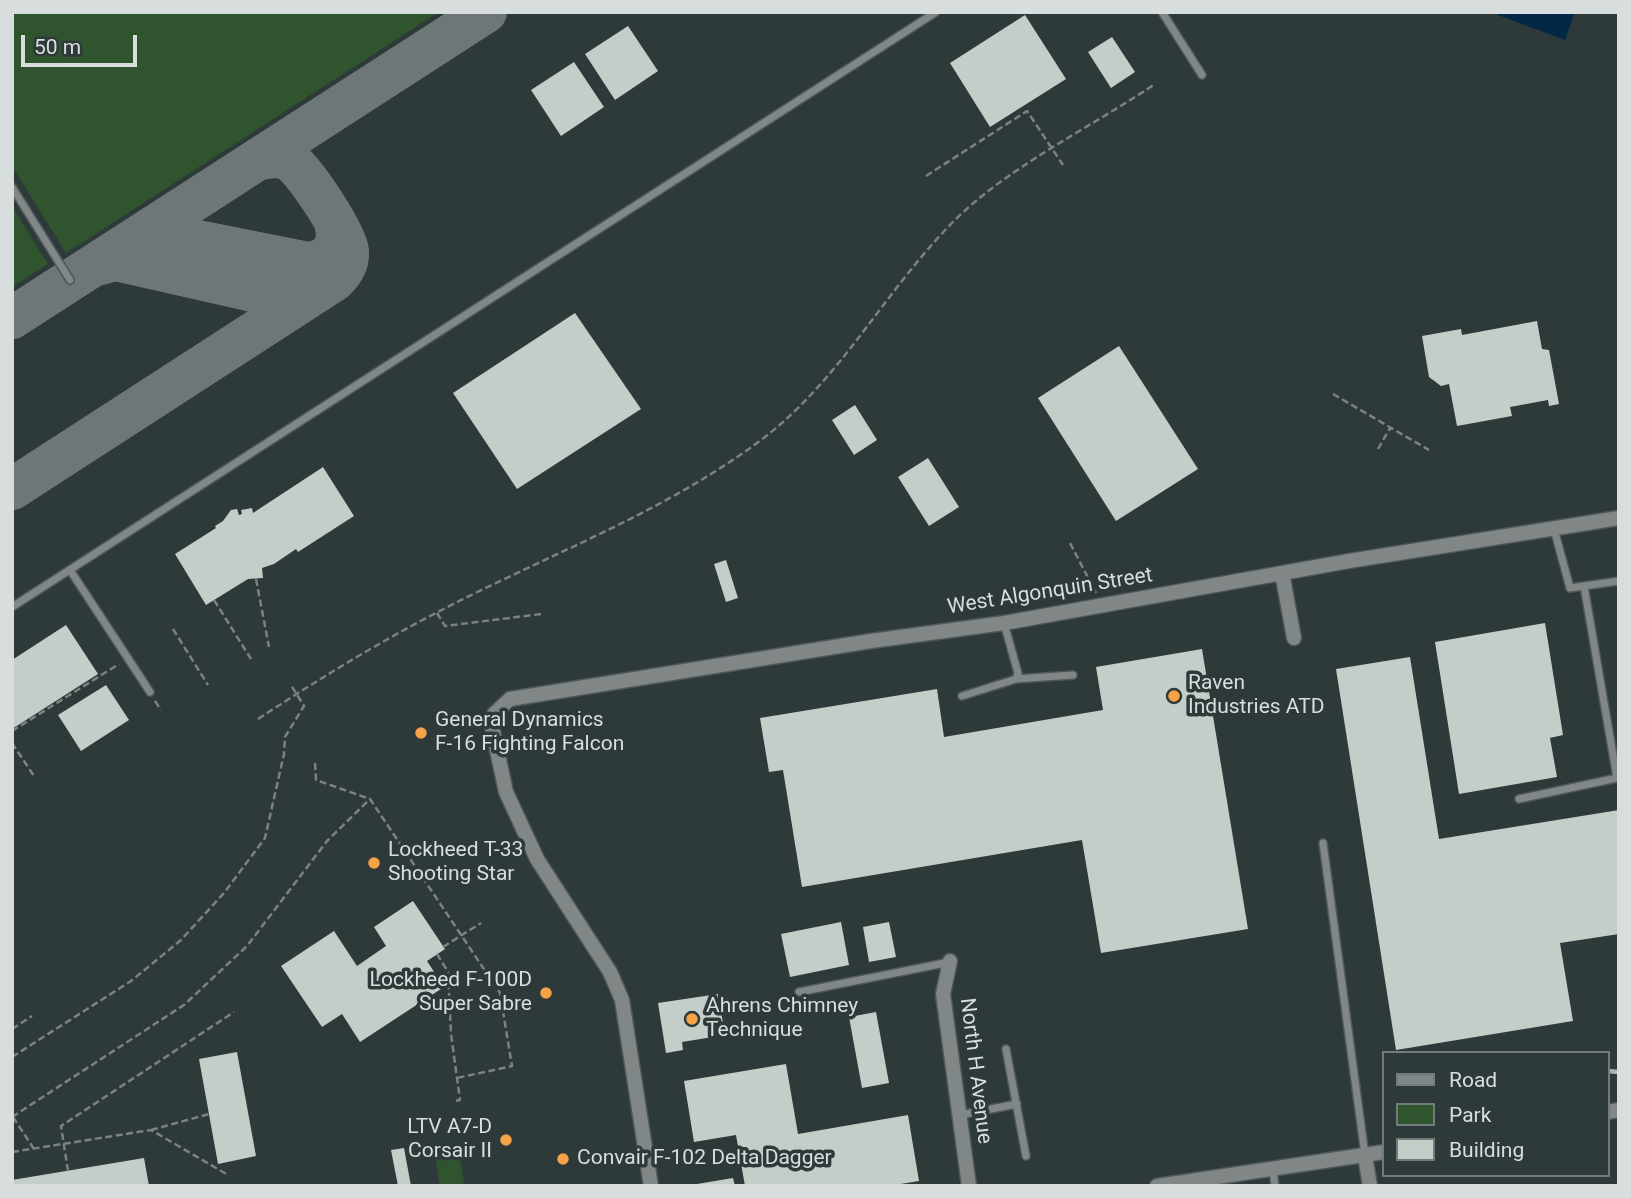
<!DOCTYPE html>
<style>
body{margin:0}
#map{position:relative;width:1631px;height:1198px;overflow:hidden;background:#2e3939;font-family:Roboto,sans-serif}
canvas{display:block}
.frame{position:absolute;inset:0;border:14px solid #d8dede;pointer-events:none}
.legend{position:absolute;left:1382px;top:1051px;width:228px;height:126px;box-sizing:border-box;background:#2e3939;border:2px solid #727b7b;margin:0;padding:9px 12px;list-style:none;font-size:21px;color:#d8dede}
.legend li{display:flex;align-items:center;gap:14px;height:35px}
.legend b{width:35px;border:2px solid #727b7b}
.scale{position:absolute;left:21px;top:35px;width:116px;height:32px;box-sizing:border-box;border:4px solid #d8dede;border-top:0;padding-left:9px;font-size:21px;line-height:24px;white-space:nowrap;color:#d8dede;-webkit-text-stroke:5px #2e3939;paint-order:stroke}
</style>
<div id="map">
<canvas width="1631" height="1198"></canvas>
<div class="frame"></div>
<ul class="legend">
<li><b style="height:9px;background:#818687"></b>Road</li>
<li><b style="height:19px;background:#30542e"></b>Park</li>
<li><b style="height:19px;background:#c3cec9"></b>Building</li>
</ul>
<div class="scale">50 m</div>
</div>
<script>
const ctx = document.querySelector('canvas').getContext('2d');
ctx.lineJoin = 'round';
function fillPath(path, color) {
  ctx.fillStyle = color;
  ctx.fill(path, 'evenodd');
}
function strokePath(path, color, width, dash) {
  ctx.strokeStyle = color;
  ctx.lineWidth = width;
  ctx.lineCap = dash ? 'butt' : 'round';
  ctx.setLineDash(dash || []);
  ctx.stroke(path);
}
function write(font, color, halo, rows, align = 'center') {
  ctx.font = font + ' Roboto,sans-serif';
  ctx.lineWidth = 7;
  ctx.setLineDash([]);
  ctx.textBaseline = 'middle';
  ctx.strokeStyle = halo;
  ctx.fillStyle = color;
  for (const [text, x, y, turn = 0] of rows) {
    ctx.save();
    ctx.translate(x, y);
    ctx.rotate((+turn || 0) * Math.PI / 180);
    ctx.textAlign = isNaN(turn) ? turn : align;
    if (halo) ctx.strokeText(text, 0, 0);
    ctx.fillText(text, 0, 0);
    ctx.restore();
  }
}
fillPath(new Path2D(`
 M12,12h427l-373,241 -54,-87z
 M12,206l36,58 -36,23z
 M457,1144l8,42h-25l-6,-37z`), '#30542e');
fillPath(new Path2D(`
 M1498,12h77l-10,28 -67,-25z`), '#022846');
strokePath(new Path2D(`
 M137,237l12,-3 19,1 141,28c22,-3 32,-18 26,-40
 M93,266l23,-6 172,39h13l11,-4
 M12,318l474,-306
 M12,489l323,-209c8,-8 14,-18 13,-29 -1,-16 -45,-83 -58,-90 -11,-6 -22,-4 -32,-1`), '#6e7777', 42);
fillPath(new Path2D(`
 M1025,15l41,64 -76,48 -40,-64z
 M628,26l30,45 -43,29 -30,-46z
 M1112,37l23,35 -24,16 -23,-36z
 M574,62l30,45 -43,29 -30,-46z
 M575,313l66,96 -124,80 -64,-96z
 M1537,321l5,28 7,1 10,54 -10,2 -1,-6 -38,7 2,9 -55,10 -8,-42 -8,2 -12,-9 -7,-41 39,-7 1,6z
 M1119,346l79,123 -82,52 -78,-123z
 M855,405l22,35 -23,15 -22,-35z
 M928,458l31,49 -30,19 -31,-49z
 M323,467l31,49 -56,36 -2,-3 -22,15 -12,4 1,10 -15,1 -42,26 -31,-51 41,-26 -1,-2 8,-5 8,-11 6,-1 2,6 3,-1 -1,-4 11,-2 1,5z
 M726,560l12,38 -12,4 -12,-38z
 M1545,623l18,112 -13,3 7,39 -98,17 -24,-152z
 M66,625l32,49 -86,55v-69z
 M1202,649l46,280 -147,24 -19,-113 -280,47 -19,-117 -14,2 -9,-54 177,-29 7,48 159,-27 -7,-43z
 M1410,657l29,182 180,-29v124l-59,9 13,78 -177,29 -60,-381z
 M106,685l23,35 -48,31 -23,-36z
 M413,901l32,48 -18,12 17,26 -84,55 -18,-28 -20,13 -41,-61 53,-35 23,35 29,-20 -12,-19z
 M841,922l8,43 -59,12 -9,-43z
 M889,922l7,35 -27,5 -6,-35z
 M718,994l7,41 -43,7 1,8 -17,3 -8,-50z
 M876,1012l13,71 -27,5 -13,-71z
 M237,1052l19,104 -38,8 -19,-105z
 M786,1064l12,70 110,-19 11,66 -31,5h-143l-9,-51 -42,7 -10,-61z
 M404,1148l7,38h-13l-7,-36z
 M144,1158l5,28h-137v-6z
 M733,1178l2,8h-37l-1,-2z`), '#c3cec9');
const service = new Path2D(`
 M1162,12l40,63
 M12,187l58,93
 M1554,529l16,59 49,-7
 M70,570l80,122
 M12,607l924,-595
 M1016,679l57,-4
 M962,696l54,-17 2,-6 -14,-50
 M1519,799l98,-21 -33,-192
 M1323,843l42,312
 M799,992l151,-30
 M1006,1049l20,107
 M960,1115l57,-11
 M1273,1170l2,16`);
const minor = new Path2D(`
 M1282,573l12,65
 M950,961l-7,33 26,192
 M1608,1112l11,-2
 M1365,1156l5,30
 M651,1186l-29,-186 -12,-28 -73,-113 -31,-67 -14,-65 2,-13 16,-15 361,-58 133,-18 345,-62 270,-43
 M1157,1186l227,-34`);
strokePath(service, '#4d5757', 10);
strokePath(minor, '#4d5757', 17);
strokePath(new Path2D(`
 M926,176l101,-65 36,54
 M1333,394l96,56
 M1378,449l12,-21
 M1070,543l26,50
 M256,579l13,68
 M214,600l37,59
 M437,613l8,13 96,-12
 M173,629l35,56
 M155,701l6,9
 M258,719c58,-38 116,-74 178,-106 110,-58 229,-100 329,-176 76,-59 120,-146 187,-214 55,-56 138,-95 203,-139
 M12,731l107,-67
 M12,743l22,33
 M315,763l1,17 54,19 130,194 12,73 -55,12
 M443,947l38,-24
 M437,954l11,18 3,62 9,66 -6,1
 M12,1029l20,-13
 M12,1057l119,-76 50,-41 43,-47 41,-55 19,-84 1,-17 19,-31 -13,-21
 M12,1117l172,-112 63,-59 80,-105 43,-42
 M13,1117l21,32
 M151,1130l58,-16
 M12,1152l139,-22 77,45
 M68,1171l-7,-45 173,-114`), '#7a8383', 2.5, [7, 3.5]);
strokePath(service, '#818687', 7);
strokePath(minor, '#818687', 14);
strokePath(new Path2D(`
 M1608,1071l11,1`), '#adb5b5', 4.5, [10, 5]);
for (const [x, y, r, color] of [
 [1174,696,7,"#f6a248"],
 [421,733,7,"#f6a248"],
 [374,863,7,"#f6a248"],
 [546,993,7,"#f6a248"],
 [692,1019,7,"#f6a248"],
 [506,1140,7,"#f6a248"],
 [563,1159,7,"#f6a248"]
]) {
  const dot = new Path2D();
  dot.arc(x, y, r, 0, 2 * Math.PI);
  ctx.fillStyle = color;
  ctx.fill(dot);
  strokePath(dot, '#2e3939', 2.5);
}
write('21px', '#d8dede', '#2e3939', [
 ["West Algonquin Street",1050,592,-9],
 ["North H Avenue",975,1071,83]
]);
write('21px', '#d8dede', '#2e3939', [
 ["Raven",1188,684],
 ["Industries ATD",1188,708],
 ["General Dynamics",435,721],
 ["F-16 Fighting Falcon",435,745],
 ["Lockheed T-33",388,851],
 ["Shooting Star",388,875],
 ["Lockheed F-100D",532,981,"right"],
 ["Super Sabre",532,1005,"right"],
 ["Ahrens Chimney",706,1007],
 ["Technique",706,1031],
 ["LTV A7-D",492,1128,"right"],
 ["Corsair II",492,1152,"right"],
 ["Convair F-102 Delta Dagger",577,1159]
], 'left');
</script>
